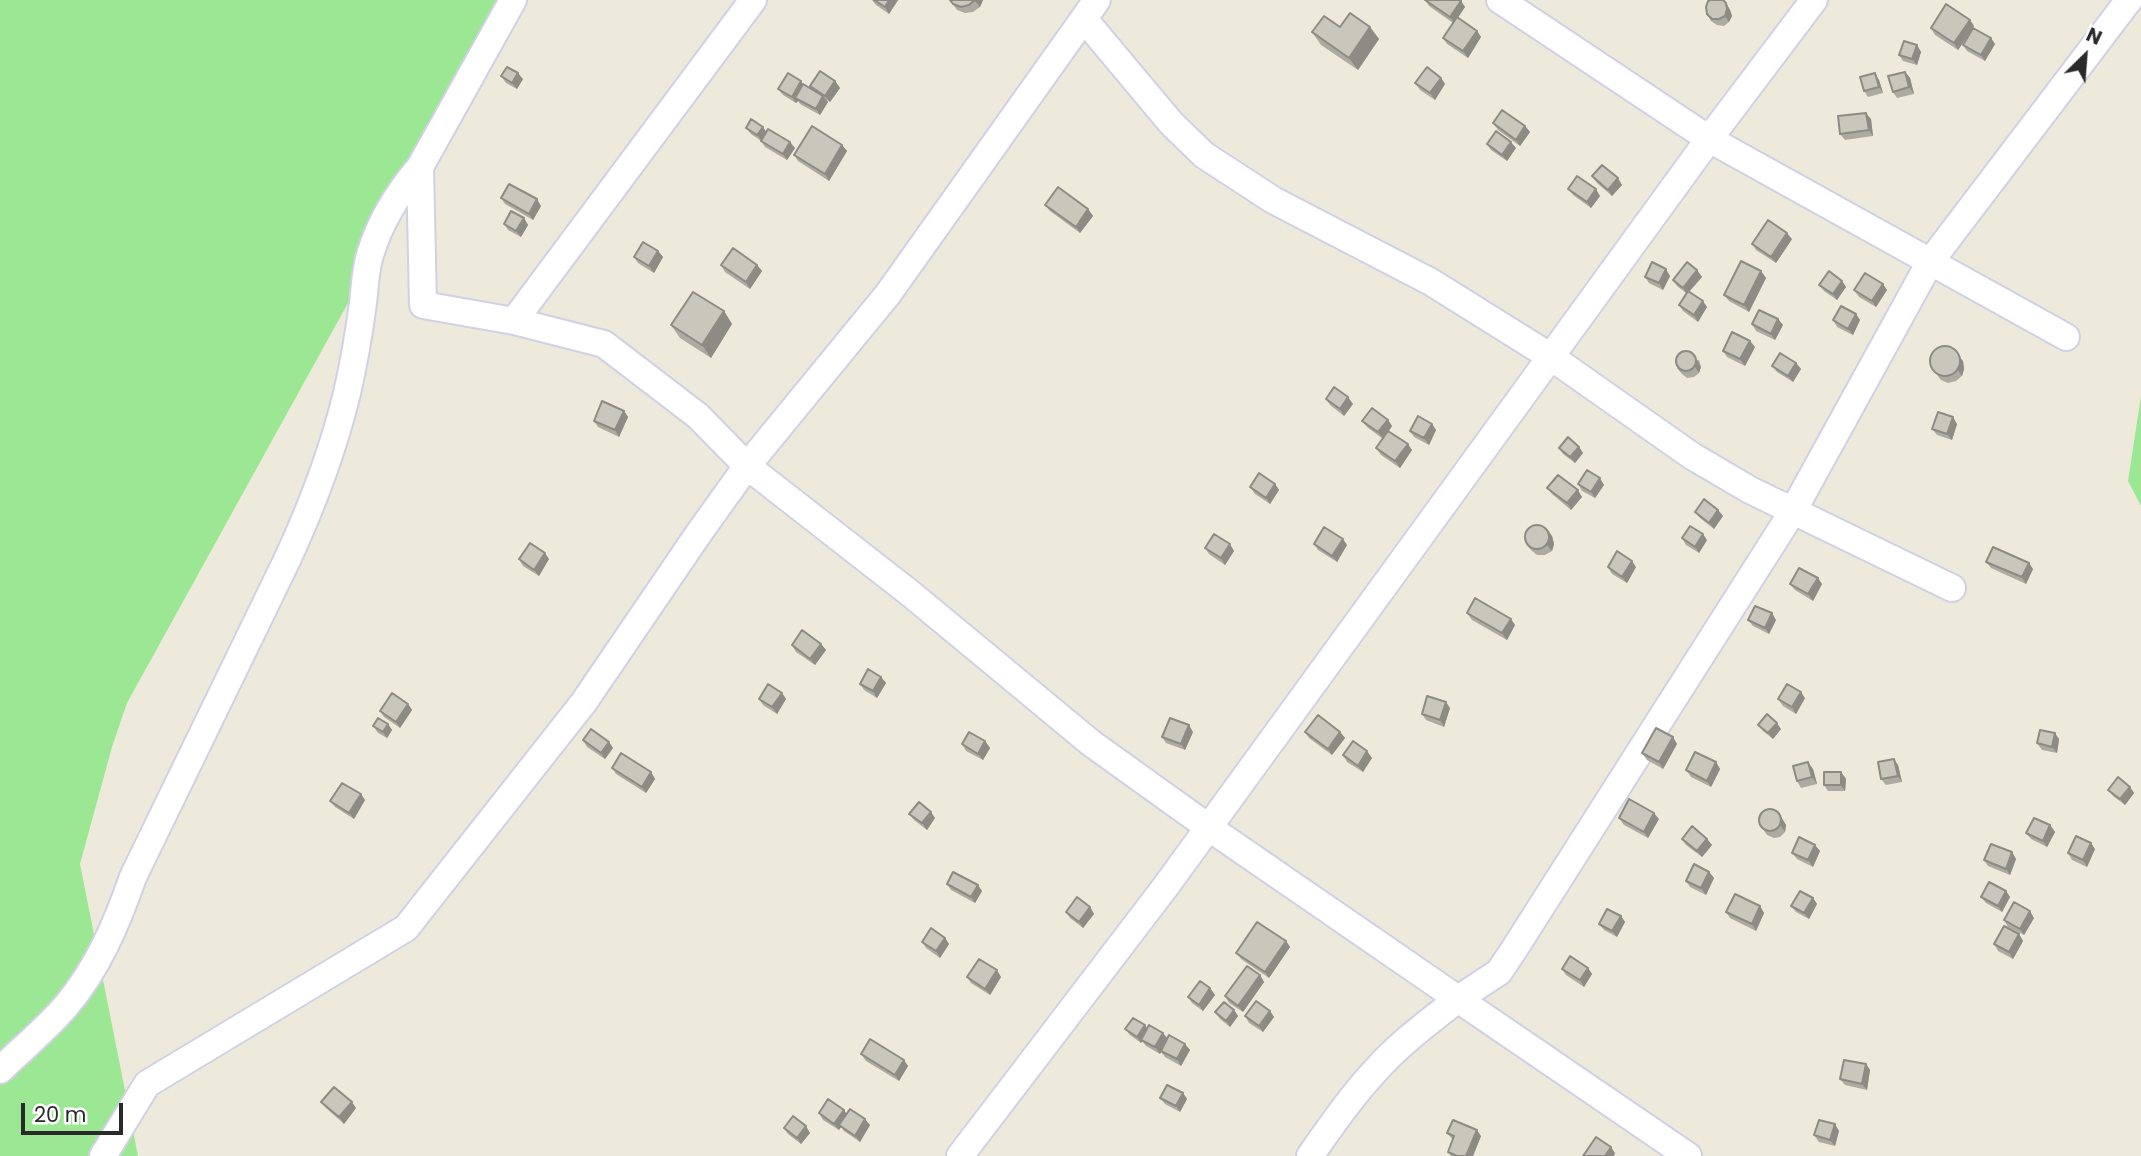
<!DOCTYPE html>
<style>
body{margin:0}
#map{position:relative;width:2141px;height:1156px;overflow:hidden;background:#edeadb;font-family:Poppins,sans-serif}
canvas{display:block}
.north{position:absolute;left:2050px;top:21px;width:70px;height:70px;-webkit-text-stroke:5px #fff;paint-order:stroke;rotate:25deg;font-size:19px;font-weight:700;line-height:28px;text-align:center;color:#2a2a2a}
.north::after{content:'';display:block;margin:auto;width:24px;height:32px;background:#2a2a2a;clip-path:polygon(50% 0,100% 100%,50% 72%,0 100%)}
.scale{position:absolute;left:21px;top:1103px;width:102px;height:32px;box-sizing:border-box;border:4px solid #2a2a2a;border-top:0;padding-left:9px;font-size:21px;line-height:24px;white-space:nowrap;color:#2a2a2a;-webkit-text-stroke:5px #fff;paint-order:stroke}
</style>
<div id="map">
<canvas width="2141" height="1156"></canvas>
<div class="north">N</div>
<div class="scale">20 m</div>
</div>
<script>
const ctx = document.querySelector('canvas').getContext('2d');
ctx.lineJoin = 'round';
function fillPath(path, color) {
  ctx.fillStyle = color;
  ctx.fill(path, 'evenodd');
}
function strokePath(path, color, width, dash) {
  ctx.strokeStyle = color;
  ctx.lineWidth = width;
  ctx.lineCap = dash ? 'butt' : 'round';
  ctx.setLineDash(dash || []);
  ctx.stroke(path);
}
fillPath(new Path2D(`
 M0,0h500l-68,151 -305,552 -15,44 -32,117 58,292h-138z
 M2141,396v110l-13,-25z`), '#9ce794');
const street = new Path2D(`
 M513,0l-93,167 3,138 91,16 90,23 94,72 49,50 164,128 180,149 117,84 250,172c-28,22 -58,44 -82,71 -25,27 -45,56 -66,86
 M1500,0l209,139 357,198
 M1084,19l87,104 33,32 69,45 158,82 120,75 141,99 58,34 202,98
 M514,321l239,-321
 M0,1070c22,-21 46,-41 66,-64 32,-38 51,-83 67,-129l154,-317c25,-54 46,-109 60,-167 7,-30 12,-60 16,-90 2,-16 2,-32 7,-48 10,-34 27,-61 50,-88
 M103,1156l44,-72 259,-156 178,-226 115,-169 48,-67 141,-172 209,-294
 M960,1156l206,-270 543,-747 105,-139
 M1688,1156l-230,-157 41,-27 16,-24 278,-437 137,-249 199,-262`);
strokePath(street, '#d1d0e4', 30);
strokePath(street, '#fff', 26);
fillPath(new Path2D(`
 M872,0h26l-9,14 -13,-9z
 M950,0h33l-3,7 -7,5 -8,1 -8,-3z
 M1425,0l36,1 4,6 -7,11 19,13 4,6 -13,21 -21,-14 -4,-6 10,-15 -24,-17z
 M1726,3l4,7 2,6 -3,6 -5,4 -7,-1 -6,-4 -4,-7z
 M1970,20l4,6 -1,2 22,16 -10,17 -18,-10 -4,-6 8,-14 -13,19 -23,-15 -4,-7z
 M1340,27h30l9,12 -21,31 -37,-25 -9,-13z
 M1917,45l4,7 -4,13 -14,-4 -4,-6z
 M1905,72l5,6 4,16 -17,4 -4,-6z
 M501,76l22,3 -6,10 -11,-6z
 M1441,78l4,6 -10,16 -15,-10 -5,-7z
 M1879,80l4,13 -15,4 -4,-6z
 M835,81l5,7 -10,14 -3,-2 1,2 -8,13 -20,-11 -2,-3 -2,2 -13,-8 -5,-6 26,-4 9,5 -3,-4z
 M1871,119l2,17 -28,4 -5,-6z
 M1493,123l32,3 5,6 -10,14 -22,-16z
 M746,128l20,4 29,16 -8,12 -22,-13 -4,-6 -10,-7z
 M1487,144l29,4 -9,13 -16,-11z
 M842,145l5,6 -18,30 -31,-20 -4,-6z
 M1592,176l30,9 -10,11 -15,-13z
 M1568,189l32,7 -9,12 -18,-13z
 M501,198l40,8 -8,14 -28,-16z
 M1045,205l43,4 5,7 -13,17 -30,-22z
 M524,218l4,7 -7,12 -13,-7 -4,-6z
 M1792,239l-16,24 -20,-13 -4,-6z
 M658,251l5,6 -9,16 -16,-10 -4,-6z
 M721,265h36l5,6 -12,18 -25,-17z
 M1697,270l5,7 -13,15 18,15 -9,15 -15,-11 -4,-6 7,-12 -9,-7 -4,-6z
 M1761,271l5,7 -17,34 -20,-11 -5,-6z
 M1670,276l-7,14 -14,-7 -4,-6z
 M1842,281l4,6 -9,13 -13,-9 -5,-6z
 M1854,290h33l-11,17 -17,-10z
 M724,311l8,13 -21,34 -31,-20 -9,-13z
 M1856,314l4,6 -7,15 -16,-8 -4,-7z
 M1778,319l5,6 -8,15 -19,-9 -4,-7z
 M1750,341l5,6 -10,19 -18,-9 -4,-6z
 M1699,360l2,7 -2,6 -5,4 -7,1 -5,-4 -5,-6z
 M1963,361l1,8 -2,7 -6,5 -8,2 -7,-3 -10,-13z
 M1796,363l5,6 -8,13 -16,-10 -5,-6z
 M1326,399l27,5 -9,12 -14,-11z
 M624,411l4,6 -9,20 -21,-10 -4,-6z
 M1388,420l4,6 -3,5 23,19 -12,18 -19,-13 -5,-7 7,-9 -16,-12 -5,-6z
 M1432,424l4,6 -7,15 -15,-8 -4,-6z
 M1957,424l-5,16 -15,-5 -5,-6z
 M1579,447l4,6 -8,10 -12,-9 -4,-6z
 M1275,484l4,6 -9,14 -15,-10 -5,-7z
 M1578,484l26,1 -9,13 -13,-7z
 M1547,488l35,9 -11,13 -19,-16z
 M1718,510l5,6 -9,13 -14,-11 -5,-6z
 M1552,536l2,8 -2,7 -7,4h-8l-6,-5 -5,-6z
 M1682,538l25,2 -8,13 -13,-8z
 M1314,544l33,1 -10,17 -19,-12z
 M1205,548l29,3 -9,14 -16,-11z
 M519,559h30l-10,17 -16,-10z
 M1986,562l43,1 4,6 -7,15 -35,-16z
 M1608,567h28l-9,16 -15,-9z
 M1790,584h32l-9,17 -18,-11z
 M1467,613l48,12 -8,15 -35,-20z
 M1748,620h28l-7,14 -16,-8z
 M821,644l5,6 -11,15 -19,-13 -4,-7z
 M881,677l5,6 -9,15 -13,-8 -4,-6z
 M782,693l4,6 -9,15 -14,-9 -4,-6z
 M1805,698l-9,16 -13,-8 -5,-7z
 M408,704l4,6 -12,18 -16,-11 -4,-6z
 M1450,708l-6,19 -18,-7 -4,-6z
 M388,724l4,6 -5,8 -9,-5 -5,-7z
 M1758,725l23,4 -8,10 -10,-8z
 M1193,732l-8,18 -19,-7 -4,-6z
 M1305,732h35l5,6 -13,17 -23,-17z
 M1673,737l4,7 -14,25 -16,-9 -5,-7z
 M2059,739l-2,14 -15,-3 -5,-7z
 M583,740l26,2 4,6 -8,11 -18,-12z
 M985,741l5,7 -7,12 -17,-9 -4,-7z
 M1343,755l29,3 -9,14 -16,-10z
 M1716,762l4,7 -9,18 -20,-10 -5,-7z
 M1898,765l4,17 -16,3 -5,-6z
 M612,768l39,4 4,7 -9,14 -30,-19z
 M1813,769l4,15 -16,4 -4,-7z
 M1841,772l5,7 -1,12h-17l-4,-6z
 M2130,787l4,6 -9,12 -12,-9 -5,-6z
 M365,800l-11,19 -19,-12 -5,-6z
 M1778,812l8,13 -1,7 -5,5 -6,1 -7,-3 -8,-13z
 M909,814l26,4 -8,12 -13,-10z
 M1619,818l40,1 -11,19 -24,-13z
 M2050,825l5,7 -8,15 -16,-8 -5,-6z
 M1682,839h25l5,6 -10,12 -16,-12z
 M1815,845l5,6 -7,16 -16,-8 -5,-6z
 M2095,849l-8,18 -15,-7 -4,-7z
 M2012,852l4,7 -6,16 -22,-9 -4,-6z
 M1709,872l5,6 -8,17 -16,-8 -4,-6z
 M947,884l35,7 -7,12 -24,-13z
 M2006,891l4,6 -8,15 -16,-9 -5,-6z
 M1813,898l4,6 -8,15 -13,-7 -5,-6z
 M1760,906l4,7 -8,18 -26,-13 -4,-6z
 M1090,907l4,7 -11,14 -13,-10 -4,-6z
 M1621,916l4,6 -8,15 -13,-7 -5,-6z
 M2034,918l-10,17 -16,-8 -4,-7z
 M2019,934l4,7 -10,18 -15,-8 -4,-7z
 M945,938l4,6 -9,14 -14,-10 -4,-6z
 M1286,941l4,6 -21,31 -28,-19 -5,-6z
 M1588,968l4,6 -8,13 -18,-12 -4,-6z
 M1260,975l4,7 -21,30 -14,-9 -4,-7z
 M967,977h34l-11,18 -19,-12z
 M1210,988l5,7 -12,16 -11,-8 -4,-6z
 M1234,1010l4,6 -8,11 -10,-8 -5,-7z
 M1270,1011l4,6 -11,15 -14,-9 -4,-7z
 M1145,1025l2,4 43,21 -9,16 -16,-9 -4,-5 -1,2 -14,-8 -4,-5 -1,2 -11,-8 -5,-6z
 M861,1054l47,12 -9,15 -33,-20z
 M1866,1064l4,6 -3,20 -22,-5 -5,-6z
 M1183,1093l4,6 -7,13 -15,-8 -5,-6z
 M321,1102l35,6 -12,16 -18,-16z
 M819,1113l28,1 23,11 -10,17 -16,-11 -3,-4 -2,3 -16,-10z
 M784,1128l26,5 -9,11 -13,-10z
 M1839,1131l-4,15 -16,-4 -5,-7z
 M1447,1133l34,3 -8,20h-22l-3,-4 5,-12z`), '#adaaa1');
fillPath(new Path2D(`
 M889,0h9l-9,14 -4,-7z
 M975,0h8l-3,7 -5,-6z
 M1461,1l4,6 -11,16 -4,-6z
 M1726,3l4,7 2,6 -3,6 -4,-6z
 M1970,20l4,6 -16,24 -4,-7z
 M1370,27l9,12 -21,31 -9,-12z
 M1477,31l4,6 -13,21 -5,-7z
 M1991,38l4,6 -10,17 -4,-6z
 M1917,45l4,7 -4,13 -5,-6z
 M1905,72l5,6 4,16 -5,-7z
 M518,73l5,6 -6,10 -5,-6z
 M1875,73l4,7 4,13 -4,-6z
 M1441,78l4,6 -10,16 -5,-7z
 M801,81l4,6 -10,11 3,3 -2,2 -4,-6z
 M835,81l5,7 -10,14 -5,-6z
 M823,96l5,6 -8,13 -4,-6z
 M1866,113l5,6 2,17 -4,-6z
 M1525,126l5,6 -10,14 -4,-6z
 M763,127l4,6 -5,8 -5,-6z
 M790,142l5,6 -8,12 -4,-6z
 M1511,142l5,6 -9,13 -5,-6z
 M842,145l5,6 -18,30 -4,-7z
 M1618,178l4,7 -10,11 -4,-6z
 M1596,189l4,7 -9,12 -4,-6z
 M537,199l4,7 -8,14 -4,-6z
 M1088,209l5,7 -13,17 -4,-6z
 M524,218l4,7 -7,12 -5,-6z
 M1787,233l5,6 -16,24 -5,-6z
 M658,251l5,6 -9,16 -5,-7z
 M757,265l5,6 -12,18 -4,-7z
 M1666,269l4,7 -7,14 -4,-7z
 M1697,270l5,7 -15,17 -4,-6z
 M1761,271l5,7 -17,34 -5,-7z
 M1842,281l4,6 -9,13 -4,-6z
 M1883,284l4,6 -11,17 -4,-6z
 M1703,301l4,6 -9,15 -4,-7z
 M724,311l8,13 -21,34 -9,-13z
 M1856,314l4,6 -7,15 -5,-6z
 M1778,319l5,6 -8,15 -4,-6z
 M1750,341l5,6 -10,19 -5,-7z
 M1694,354l7,13 -2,6 -4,-6z
 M1958,355l5,6 1,8 -2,7 -4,-6z
 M1796,363l5,6 -8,13 -5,-6z
 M1348,397l5,7 -9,12 -4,-7z
 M624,411l4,6 -9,20 -4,-7z
 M1953,417l4,7 -5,16 -5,-6z
 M1388,420l4,6 -9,13 -5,-7z
 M1432,424l4,6 -7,15 -5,-7z
 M1408,444l4,6 -12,18 -5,-7z
 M1579,447l4,6 -8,10 -5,-6z
 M1600,478l4,7 -9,13 -4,-6z
 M1275,484l4,6 -9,14 -4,-6z
 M1578,490l4,7 -11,13 -4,-7z
 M1718,510l5,6 -9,13 -5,-6z
 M1548,530l4,6 2,8 -2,7 -5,-6z
 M1703,534l4,6 -8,13 -4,-6z
 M1343,539l4,6 -10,17 -5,-6z
 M1230,544l4,7 -9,14 -4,-7z
 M545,553l4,6 -10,17 -5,-6z
 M1632,561l4,6 -9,16 -5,-6z
 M2029,563l4,6 -7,15 -4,-7z
 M1818,578l4,6 -9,17 -5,-7z
 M1772,613l4,7 -7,14 -4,-6z
 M1511,619l4,6 -8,15 -5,-7z
 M821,644l5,6 -11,15 -5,-6z
 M881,677l5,6 -9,15 -4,-7z
 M1801,692l4,6 -9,16 -4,-7z
 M782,693l4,6 -9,15 -5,-7z
 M1446,702l4,6 -6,19 -4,-7z
 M408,704l4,6 -12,18 -4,-6z
 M1777,723l4,6 -8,10 -5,-6z
 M388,724l4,6 -5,8 -4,-6z
 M1189,725l4,7 -8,18 -4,-6z
 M1340,732l5,6 -13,17 -4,-6z
 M2055,733l4,6 -2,14 -5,-6z
 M1673,737l4,7 -14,25 -4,-7z
 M985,741l5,7 -7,12 -5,-6z
 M609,742l4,6 -8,11 -4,-6z
 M1367,751l5,7 -9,14 -5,-6z
 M1894,759l4,6 4,17 -4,-6z
 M1716,762l4,7 -9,18 -4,-6z
 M1808,762l5,7 4,15 -5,-7z
 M651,772l4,7 -9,14 -4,-6z
 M1841,772l5,7 -1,12 -4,-6z
 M2130,787l4,6 -9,12 -5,-6z
 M361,794l4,6 -11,19 -5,-6z
 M931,812l4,6 -8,12 -5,-7z
 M1778,812l8,13 -1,7 -4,-6z
 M1654,813l5,6 -11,19 -4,-6z
 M2050,825l5,7 -8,15 -4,-6z
 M1707,839l5,6 -10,12 -5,-6z
 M2091,843l4,6 -8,18 -4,-7z
 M1815,845l5,6 -7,16 -5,-7z
 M2012,852l4,7 -6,16 -4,-6z
 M1709,872l5,6 -8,17 -5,-7z
 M978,885l4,6 -7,12 -4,-6z
 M2006,891l4,6 -8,15 -4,-6z
 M1813,898l4,6 -8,15 -5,-6z
 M1760,906l4,7 -8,18 -4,-7z
 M1090,907l4,7 -11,14 -4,-6z
 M2030,911l4,7 -10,17 -4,-6z
 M1621,916l4,6 -8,15 -5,-6z
 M2019,934l4,7 -10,18 -4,-7z
 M945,938l4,6 -9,14 -4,-7z
 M1286,941l4,6 -21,31 -4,-6z
 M1588,968l4,6 -8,13 -4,-7z
 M997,970l4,7 -11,18 -5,-6z
 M1260,975l4,7 -21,30 -5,-6z
 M1210,988l5,7 -12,16 -4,-6z
 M1234,1010l4,6 -8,11 -4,-6z
 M1270,1011l4,6 -11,15 -4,-6z
 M1145,1025l4,6 -8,12 -4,-6z
 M1163,1033l5,6 -8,15 -5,-7z
 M1185,1044l5,6 -9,16 -4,-7z
 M904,1060l4,6 -9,15 -4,-6z
 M1866,1064l4,6 -3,20 -5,-6z
 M1183,1093l4,6 -7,13 -4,-6z
 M352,1102l4,6 -12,16 -5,-7z
 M844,1110l4,6 -9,9 2,2 -2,3 -5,-6z
 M865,1119l5,6 -10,17 -5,-6z
 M1835,1124l4,7 -4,15 -5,-6z
 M806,1126l4,7 -9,11 -4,-6z
 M1477,1130l4,6 -8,20h-7z
 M1611,1147l4,6 -1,3h-9z`), '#8d8b83');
const building = new Path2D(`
 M874,0h15l-4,7z
 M950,0h25l-6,5 -8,2 -8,-3z
 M1425,0h34l2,1 -11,16z
 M1710,0h13l3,3 1,6 -2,7 -6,3h-7l-5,-5 -1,-7 2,-6z
 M1946,4l24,16 -16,23 -23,-15z
 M1350,13l20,14 -21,31 -37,-26 12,-16 16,11z
 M1457,17l20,14 -14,20 -20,-13z
 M1973,28l18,10 -10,17 -18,-10z
 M1904,41l13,4 -5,14 -13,-4z
 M507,67l11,6 -6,10 -11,-7z
 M1427,67l14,11 -11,15 -15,-10z
 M820,71l15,10 -10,15 -15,-10z
 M1905,72l4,15 -16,5 -5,-16z
 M788,73l13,8 -9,16 -14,-8z
 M1875,73l4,14 -15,4 -4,-14z
 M803,84l20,12 -7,13 -21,-11z
 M1502,110l23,16 -9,14 -23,-17z
 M1866,113l3,17 -29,4 -2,-18z
 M751,119l12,8 -6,8 -11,-7z
 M812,126l30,19 -17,29 -31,-19z
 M768,129l22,13 -7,12 -22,-13z
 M1496,131l15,11 -9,13 -15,-11z
 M1602,165l16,13 -10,12 -16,-14z
 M1577,176l19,13 -9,13 -19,-13z
 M509,184l28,15 -8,15 -28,-16z
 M1058,187l30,22 -12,18 -31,-22z
 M511,211l13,7 -8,13 -12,-7z
 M1768,220l19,13 -16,24 -19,-13z
 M643,242l15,9 -9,15 -15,-9z
 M733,248l24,17 -11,17 -25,-17z
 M1741,261l20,10 -17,34 -20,-10z
 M1652,262l14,7 -7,14 -14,-6z
 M1687,262l10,8 -14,18 -10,-8z
 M1829,271l13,10 -9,13 -14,-9z
 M1865,273l18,11 -11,17 -18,-11z
 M1688,291l15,10 -9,14 -15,-10z
 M693,292l31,19 -22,34 -31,-20z
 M1841,306l15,8 -8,15 -15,-9z
 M1759,310l19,9 -7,15 -19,-10z
 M1732,332l18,9 -10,18 -17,-8z
 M1930 361a15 15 0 1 1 30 0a15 15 0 1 1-30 0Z
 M1676 361a10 10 0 1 1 20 0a10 10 0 1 1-20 0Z
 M1780,353l16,10 -8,13 -16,-10z
 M1334,387l14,10 -8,12 -14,-10z
 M602,401l22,10 -9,19 -21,-9z
 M1372,408l16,12 -10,12 -16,-11z
 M1938,412l15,5 -6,17 -15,-5z
 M1418,416l14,8 -8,14 -14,-7z
 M1388,431l20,13 -13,17 -19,-13z
 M1568,437l11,10 -9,10 -11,-9z
 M1587,470l13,8 -9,14 -13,-8z
 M1259,473l16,11 -9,14 -16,-11z
 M1558,475l20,15 -11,13 -20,-15z
 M1704,499l14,11 -9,13 -14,-11z
 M1525 537a12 12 0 1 1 24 0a12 12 0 1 1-24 0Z
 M1690,526l13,8 -8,13 -13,-9z
 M1324,527l19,12 -11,17 -18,-12z
 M1214,534l16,10 -9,14 -16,-10z
 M530,543l15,10 -11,17 -15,-11z
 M1993,547l36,16 -7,14 -36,-15z
 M1617,551l15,10 -10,16 -14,-10z
 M1799,568l19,10 -10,16 -18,-10z
 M1475,598l36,21 -9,14 -35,-20z
 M1755,606l17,7 -7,15 -17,-8z
 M802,630l19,14 -11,15 -18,-14z
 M868,669l13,8 -8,14 -13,-7z
 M768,684l14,9 -10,14 -13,-8z
 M1787,684l14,8 -9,15 -14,-8z
 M392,693l16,11 -12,18 -16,-11z
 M1427,696l19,6 -6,18 -18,-6z
 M1767,714l10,9 -9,10 -10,-8z
 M1318,715l22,17 -12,17 -23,-17z
 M378,718l10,6 -5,8 -10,-6z
 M1170,718l19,7 -8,19 -19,-7z
 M1656,728l17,9 -14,25 -17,-9z
 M591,729l18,13 -8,11 -18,-13z
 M2040,730l15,3 -3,14 -15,-4z
 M969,732l16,9 -7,13 -16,-10z
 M1353,741l14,10 -9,15 -15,-11z
 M1695,752l21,10 -9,19 -21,-11z
 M621,753l30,19 -9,15 -30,-19z
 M1894,759l4,17 -17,3 -3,-17z
 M1808,762l4,15 -15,4 -4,-15z
 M1824,772h17v13h-17z
 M2118,777l12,10 -10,12 -12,-9z
 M342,783l19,11 -12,19 -19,-12z
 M1629,799l25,14 -10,19 -25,-14z
 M919,802l12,10 -9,11 -13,-9z
 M1759 820a11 11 0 1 1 22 0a11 11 0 1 1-22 0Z
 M2034,818l16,7 -7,16 -17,-8z
 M1692,826l15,13 -10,12 -15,-12z
 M2076,836l15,7 -8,17 -15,-7z
 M1799,837l16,8 -7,15 -16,-7z
 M1991,844l21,8 -6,17 -22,-9z
 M1694,864l15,8 -8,16 -15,-7z
 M953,872l25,13 -7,12 -24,-13z
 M1989,882l17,9 -8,15 -17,-9z
 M1800,891l13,7 -9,15 -13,-7z
 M1735,894l25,12 -8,18 -26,-12z
 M1077,897l13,10 -11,15 -13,-10z
 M2014,902l16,9 -10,18 -16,-9z
 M1607,909l14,7 -9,15 -13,-7z
 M1257,922l29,19 -21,31 -29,-19z
 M2004,926l15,8 -10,18 -15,-8z
 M931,928l14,10 -9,13 -14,-9z
 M1570,956l18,12 -8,12 -18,-11z
 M979,959l18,11 -12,19 -18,-12z
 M1247,966l13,9 -22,31 -13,-10z
 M1200,981l10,7 -11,17 -11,-8z
 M1256,1001l14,10 -11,15 -14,-10z
 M1224,1002l10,8 -8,11 -11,-9z
 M1133,1018l12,7 -8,12 -12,-8z
 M1149,1025l14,8 -8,14 -14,-7z
 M1169,1035l16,9 -8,15 -16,-8z
 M870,1039l34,21 -9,15 -34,-21z
 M1844,1060l22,4 -4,20 -22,-5z
 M1167,1085l16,8 -7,13 -16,-8z
 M334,1087l18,15 -13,15 -18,-15z
 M828,1099l16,11 -10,14 -15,-11z
 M850,1109l15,10 -10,17 -16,-11z
 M793,1116l13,10 -9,12 -13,-10z
 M1453,1120l24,10 -11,26h-9l-9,-4 6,-16 -7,-3z
 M1819,1120l16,4 -5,16 -16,-5z
 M1596,1137l15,10 -6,9h-22z`);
fillPath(building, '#c9c6bb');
strokePath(building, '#8d8b83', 2);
</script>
